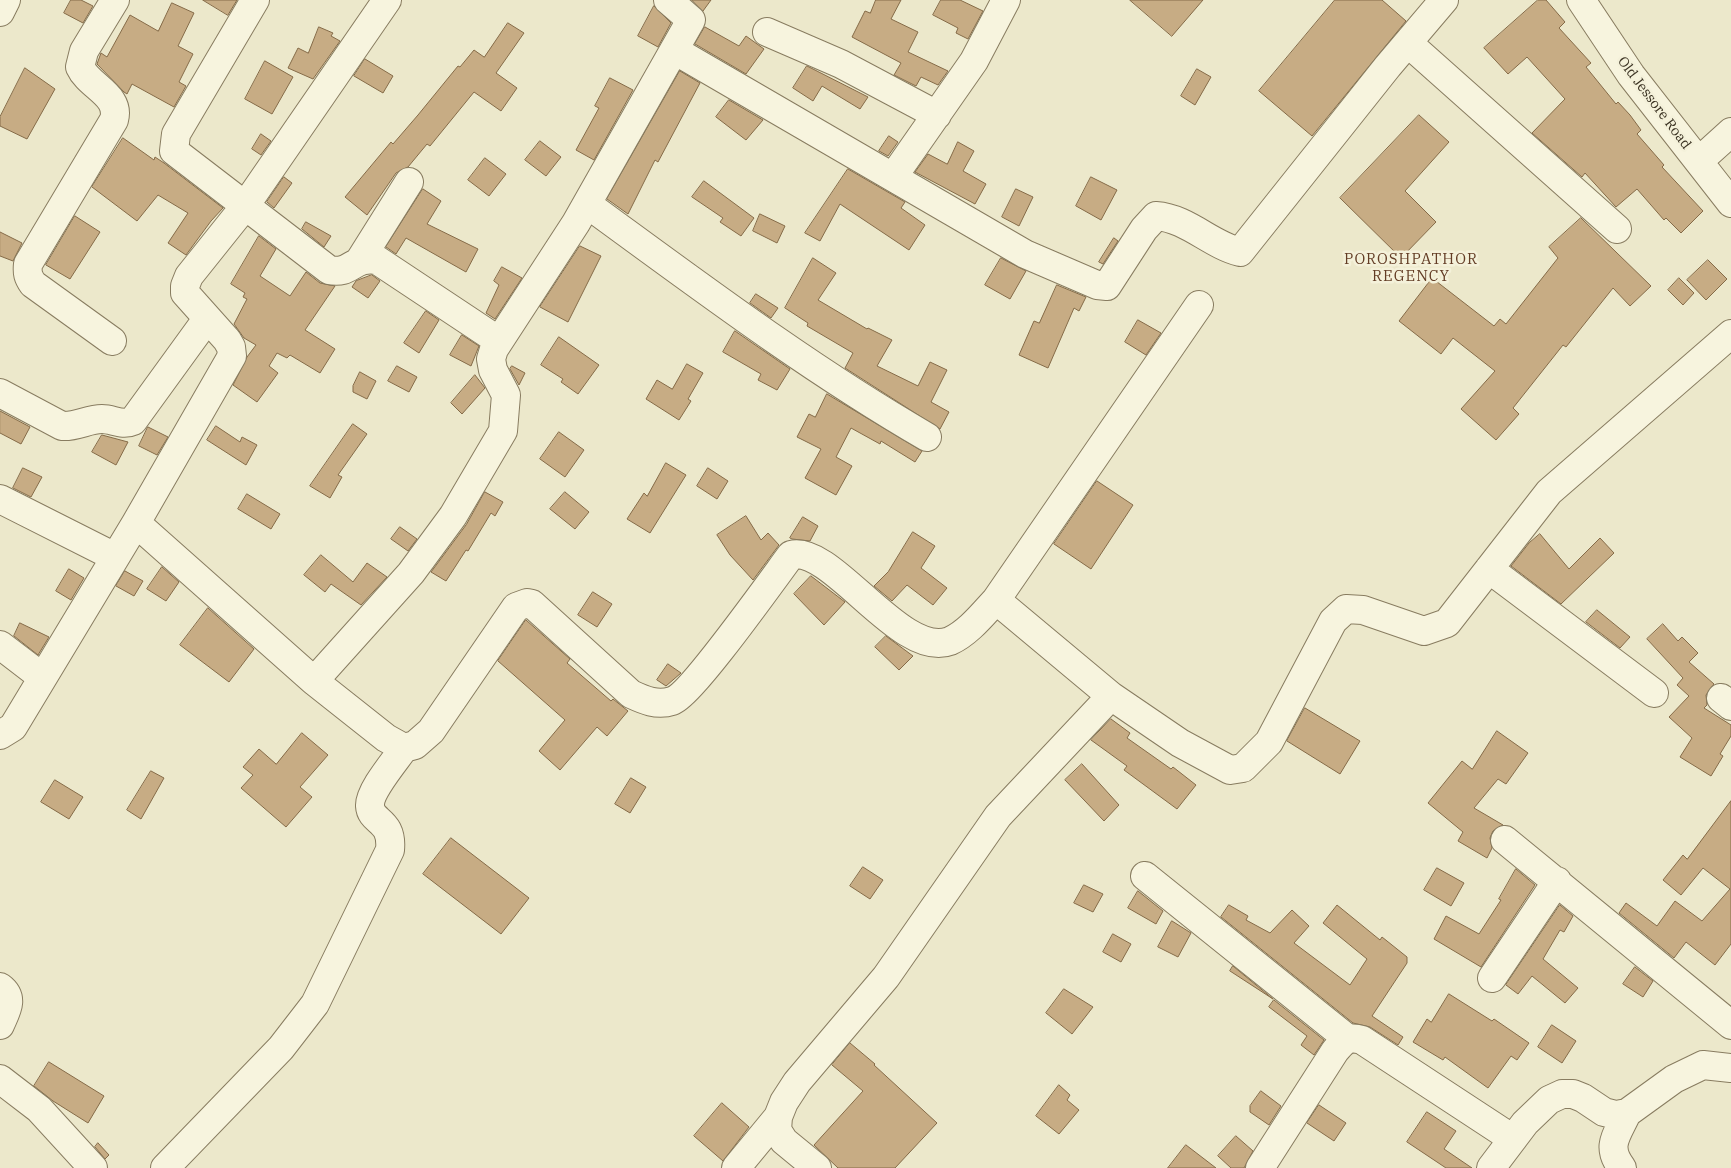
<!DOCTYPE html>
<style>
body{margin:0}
canvas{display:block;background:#ece8cb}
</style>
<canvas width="1731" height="1168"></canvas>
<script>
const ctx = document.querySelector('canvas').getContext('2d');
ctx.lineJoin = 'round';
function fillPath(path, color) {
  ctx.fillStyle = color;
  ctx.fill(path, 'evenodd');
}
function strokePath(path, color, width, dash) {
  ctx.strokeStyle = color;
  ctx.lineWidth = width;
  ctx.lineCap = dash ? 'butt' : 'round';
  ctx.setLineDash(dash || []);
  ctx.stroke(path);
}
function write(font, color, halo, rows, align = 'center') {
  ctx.font = font + ' "IBM Plex Serif",serif';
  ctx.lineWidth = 5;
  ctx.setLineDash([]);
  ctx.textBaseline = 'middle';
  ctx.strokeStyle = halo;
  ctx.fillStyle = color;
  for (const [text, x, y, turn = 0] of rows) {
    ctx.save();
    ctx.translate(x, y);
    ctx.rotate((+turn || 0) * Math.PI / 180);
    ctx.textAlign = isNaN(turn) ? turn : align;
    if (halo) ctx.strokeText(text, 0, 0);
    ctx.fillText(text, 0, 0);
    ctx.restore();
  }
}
const building = new Path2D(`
 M71,0h10l12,6 -10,17 -19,-10z
 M203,0h34l-9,15z
 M692,0h19l-8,11z
 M876,0h25l-10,19 27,13 -10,20 40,19 -10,14 -17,-8 -5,9 -22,-11 7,-12 -49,-26 13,-26 5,2z
 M941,0h19l23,11 -15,28 -12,-6 2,-5 -25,-13z
 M1130,0h73l-31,36z
 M1335,0h47l24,21 -94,115 -53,-45z
 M1538,0h8l19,22 -6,6 32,35 -5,4 30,37 2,-2 12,13 11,15 -4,4 27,31 -2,2 41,44 -22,22 -15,-15 -2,2 -27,-31 -21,18 -31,-34 -3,4 -50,-44 33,-34 -38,-42 -19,17 -24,-26z
 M172,3l22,10 -16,33 15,8 -14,28 7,4 -12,21 -42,-23 -5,10 -3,-2 -27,-28 4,-11 6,4 23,-42 28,16z
 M654,6l17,17 -13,24 -20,-11z
 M508,23l16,10 -28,40 21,15 -16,23 -27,-19 -44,54 -3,-2 -19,23 -12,6 -29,42 -22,-18 46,-55 2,2 25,-29 40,-49 2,1 14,-17 10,7z
 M319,27l14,6 -2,3 9,5 -27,38 -25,-11 10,-20 10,5z
 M705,27l34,19 7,-10 18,13 -18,25 -51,-30z
 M365,59l28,17 -10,17 -29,-17z
 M265,61l28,16 -21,37 -27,-15z
 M807,66l61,31 -8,12 -38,-23 -9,15 -20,-13z
 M25,68l30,21 -28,50 -27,-13v-9z
 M1197,69l14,8 -16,28 -14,-9z
 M680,71l20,12 -42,79 -3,-2 -27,54 -21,-15z
 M610,78l23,12 -39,70 -18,-10 23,-42 -4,-2z
 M729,100l34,20 -17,20 -30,-23z
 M1419,115l30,27 -44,49 31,31 -35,36 -61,-60z
 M261,134l10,7 -10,14 -9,-6z
 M889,136l9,6 -10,14 -9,-5z
 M123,138l31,22 1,-3 9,6 59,45 -12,13 -25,34 -18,-12 20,-30 -30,-18 -21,26 -45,-34z
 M540,141l21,16 -15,19 -21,-16z
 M958,142l16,9 -11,20 23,13 -11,20 -60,-32 13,-18 19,10z
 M485,158l21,16 -17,22 -21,-16z
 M848,169l57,33 -4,6 24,17 -16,25 -69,-46 -20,37 -15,-8z
 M284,177l8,6 -18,25 -7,-6z
 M1091,177l26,13 -16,30 -25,-14z
 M704,181l50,37 -13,18 -21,-14 3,-4 -31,-21z
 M423,189l18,12 -14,23 51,25 -12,23 -60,-34 -10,16 -10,-7z
 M1016,189l17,8 -14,29 -17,-9z
 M760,214l25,12 -8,17 -24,-12z
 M75,216l25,16 -30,47 -24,-14z
 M1581,218l70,68 -21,20 -17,-18 -47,59 -3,-2 -50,63 6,6 -23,26 -35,-31 34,-38 -42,-33 -12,16 -42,-33 33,-43 62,48 6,-7 6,5 52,-66 -9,-11z
 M306,222l25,14 -7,11 -22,-18z
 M0,232l22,11 -9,18 -13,-5z
 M259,236l17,13 -16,27 30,20 16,-24 14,11 15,3 -30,44 30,19 -15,24 -30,-18 -3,3 -10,-5 -8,13 9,7 -21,29 -24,-17 14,-28 9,-12 -12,-7 -10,-14 13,-25 -4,-2 2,-4 -14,-9z
 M1114,238l4,3 -15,23 -4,-2z
 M580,246l21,10 -33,66 -28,-15z
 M813,258l23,15 -18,27 49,29 1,-1 24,12 -15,26 41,20 12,-24 17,8 -16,32 18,10 -9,17 -95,-61 8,-15 -46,-27 1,-3 -23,-15z
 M1001,258l25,13 -16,28 -25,-14z
 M1708,260l19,19 -21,21 -19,-20z
 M502,267l20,11 -27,41 -9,-6 13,-28 -5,-4z
 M372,275l8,6 -12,17 -16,-11 4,-6z
 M1679,278l15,15 -11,12 -15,-15z
 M1057,285l29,12 -7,14 -5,-3 -26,60 -29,-13 15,-34 5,2z
 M756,294l22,14 -7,10 -21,-15z
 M426,311l13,9 -20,33 -15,-10z
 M1138,320l23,13 -15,22 -21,-13z
 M735,331l55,38 -13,21 -19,-10 3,-6 -38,-22z
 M462,335l17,11 -8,20 -21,-11z
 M559,337l40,28 -21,29 -17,-12 2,-3 -22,-14z
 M687,364l16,9 -15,26 3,2 -12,19 -33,-21 11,-19 15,9z
 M397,366l20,11 -8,15 -21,-11z
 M512,366l13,7 -6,12 -9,-16z
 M360,372l16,9 -9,18 -14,-7v-6z
 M475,375l10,13 -23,26 -11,-11z
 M827,394l95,57 -7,11 -34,-21 -1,3 -29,-16 -15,29 16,9 -16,29 -31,-17 16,-29 -24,-12 12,-23 6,3z
 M0,411l30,16 -9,17 -21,-11z
 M353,424l14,10 -29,41 4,2 -12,21 -20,-12z
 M216,426l24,16 2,-5 15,8 -11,20 -39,-25z
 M148,427l20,10 -11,18 -18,-9z
 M559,432l25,18 -19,27 -25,-18z
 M102,435l26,7 -12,23 -24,-13z
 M666,463l20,12 -36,58 -23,-14 17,-26 3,3z
 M23,468l19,9 -11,20 -18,-9z
 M708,468l20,13 -11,18 -20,-13z
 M1097,481l36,24 -42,64 -37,-25z
 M485,492l18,10 -8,14 -4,-3 -23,38 -2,-1 -20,31 -15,-9 35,-47z
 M565,492l24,20 -14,17 -25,-20z
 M247,494l33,20 -9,15 -33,-20z
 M746,516l15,24 7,-7 11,12 -26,35 -23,-25 -13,-20z
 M803,517l15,9 -8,15 -18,-2 -2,-1z
 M400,527l17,12 -9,12 -17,-12z
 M913,532l22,14 -14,22 26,20 -14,17 -26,-20 -15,16 -18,-15 14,-14z
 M1540,534l29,35 31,-31 14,15 -53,51 -50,-38 18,-23z
 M321,555l32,27 14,-19 20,14 -26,28 -30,-21 -6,8 -21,-17z
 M162,567l17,15 -13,19 -19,-12z
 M69,569l15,9 -13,22 -15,-9z
 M125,571l18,10 -9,15 -18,-10z
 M811,576l34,26 -21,23 -30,-31z
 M593,592l19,12 -15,23 -19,-12z
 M208,608l46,41 -25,33 -49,-37z
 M1597,610l33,27 -10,11 -34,-26z
 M526,620l44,39 -3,4 44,38 2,-2 15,12 -21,25 -10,-9 -37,43 -21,-19 26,-31 -67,-59z
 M20,623l29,14 -11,18 -24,-19z
 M1663,624l15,17 4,-4 16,16 -9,9 25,22 -8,11 1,10 -3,3 27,17v11l-11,18 3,2 -12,20 -31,-19 12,-19 -23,-21 20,-21 -12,-11 6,-7 -36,-39z
 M886,636l27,20 -14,14 -24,-23z
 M668,664l13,9 -15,13 -9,-6z
 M1305,708l55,33 -20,33 -53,-33z
 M1111,719l19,14 -3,5 44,31 2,-2 23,18 -19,24 -53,-39 3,-4 -36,-26z
 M1497,731l31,22 -22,31 -8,-5 -24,29 29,17 -10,6 -3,7 2,10 -5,10 -29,-17 5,-9 -35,-29 34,-42 10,8z
 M302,733l26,22 -28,32 12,10 -26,30 -45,-39 12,-13 -10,-8 16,-18 17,15z
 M1082,764l37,41 -15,16 -39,-41z
 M151,771l13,7 -23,41 -14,-9z
 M631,778l15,9 -16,26 -15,-9z
 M55,780l28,17 -14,22 -28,-17z
 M1731,801v143l-16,21 -29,-23 -12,16 -55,-45 7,-10 31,23 18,-25 27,20 28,-32 -27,-21 -22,27 -18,-15 20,-25 4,4z
 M451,838l78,60 -28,36 -78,-60z
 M863,867l20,13 -13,19 -20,-13z
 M1437,868l27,15 -13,23 -27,-16z
 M1516,869l19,16 -54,82 -47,-28 12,-23 33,18 22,-34 -2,-1z
 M1084,885l19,9 -10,18 -19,-9z
 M1138,891l25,20 -7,13 -28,-16z
 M1229,905l19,11 -2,4 24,13 22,-23 17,16 -15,17 56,42 17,-26 -44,-36 14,-18 43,35 2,-3 25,20v6l-35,53 31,21 -5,8 -28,-18 -17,-4 -132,-106z
 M1560,905l13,11 -9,16 -4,-2 -17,29 35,29 -13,15 -33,-27 -14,18 -12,-9z
 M1172,921l19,12 -13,24 -20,-10z
 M1113,934l18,10 -10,18 -18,-10z
 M1233,966l40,33 -43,-28z
 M1635,967l18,14 -10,16 -20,-13z
 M1064,989l29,18 -21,27 -26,-21z
 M1449,994l43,27 2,-2 35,24 -12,17 -6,-4 -23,32 -43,-31 -2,3 -30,-18 14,-23 4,3z
 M1274,1000l50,40 -10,15 -13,-10 6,-9 -38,-29z
 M1552,1025l24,16 -14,22 -24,-16z
 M850,1043l25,21 -1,1 63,58 -42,45h-57l-24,-23 49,-54 -31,-26z
 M49,1062l55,34 -16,27 -35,-22 -19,-15z
 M1059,1085l11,10 -3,5 12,10 -20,24 -23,-18z
 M1261,1091l20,15 -12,19 -19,-13v-6z
 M722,1103l27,24 -26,34 -29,-25z
 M1319,1105l27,18 -12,18 -27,-18z
 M1427,1112l29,19 -12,18 28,19h-26l-39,-26z
 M1236,1136l17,15 -9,17h-13l-13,-12z
 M98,1143l11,12 -4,4 -10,-12z
 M1186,1145l30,23h-48z`);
fillPath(building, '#c7ac84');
strokePath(building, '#856b48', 1);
const minor = new Path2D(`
 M255,0l-79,134 -2,17 155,119c23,5 23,-14 48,-10l122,81
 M1581,0l50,75 100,128
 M0,12l6,-12
 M767,32l74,32 96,51
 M1408,43l209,186
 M674,50l351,204 72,31 10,1 37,-57 12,-13c31,2 55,29 84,36l148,-186 56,-66
 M1699,161l32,-29
 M893,177l81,-116 32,-61
 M587,204c111,81 221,164 340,233
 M360,260l49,-78
 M112,341l-79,-57c-5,-7 -6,-11 -5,-20l86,-144c7,-25 -25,-33 -34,-53l4,-16 31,-51
 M0,393l62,33c15,1 26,-7 40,-7 11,0 20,7 31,2l74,-102
 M0,499l115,58
 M136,523l96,-167 -1,-9 -4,-7 -42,-47v-7l4,-10 56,-70 142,-206
 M1489,569l165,124
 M996,600l203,-295
 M0,645l42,32
 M314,681l72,57 18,10 11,-3 16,-14 85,-124 11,-4 5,1 99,90c13,6 26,12 41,7 19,-6 101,-122 119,-146 41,-11 110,105 159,86 18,-8 33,-27 46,-41l115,96
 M1721,698l10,8
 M0,735l13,-8 123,-204 178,158 97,-108 42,-57 50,-85 3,-36 -13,-25 -2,-11 3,-10 82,-126 115,-203 -23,-20
 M1505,840l226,185
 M1145,876l203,163
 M1492,978l65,-97
 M0,987c15,11 6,24 0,38
 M0,1079l39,30 54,59
 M165,1168l116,-120 34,-44 75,-154c3,-31 -19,-27 -20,-44 -1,-15 26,-46 34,-58
 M736,1168l42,-51
 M817,1168l-33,-27 -7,-11 1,-13 6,-15 13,-20 89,-105 112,-161 113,-120 69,47 50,27 13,-2 26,-26 64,-121 13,-12 17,1 61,21 23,-8 102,-131 182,-158
 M1260,1168l75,-117c9,-11 13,-15 27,-11l151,99
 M1491,1168l34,-45 24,-23 13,-6h11l10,4 21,14 12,3 11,-2 47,-34 29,-14 28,3
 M1622,1168c-17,-22 -5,-33 5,-55`);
strokePath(minor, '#887c60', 30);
strokePath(minor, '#f7f4de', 28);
write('14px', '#3a3222', '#f4f1da', [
 ["Old Jessore Road",1654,103,53]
]);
ctx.letterSpacing = '1px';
write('15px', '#633d25', '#f4f1da', [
 ["POROSHPATHOR",1411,260],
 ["REGENCY",1411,277]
]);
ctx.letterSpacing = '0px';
</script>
